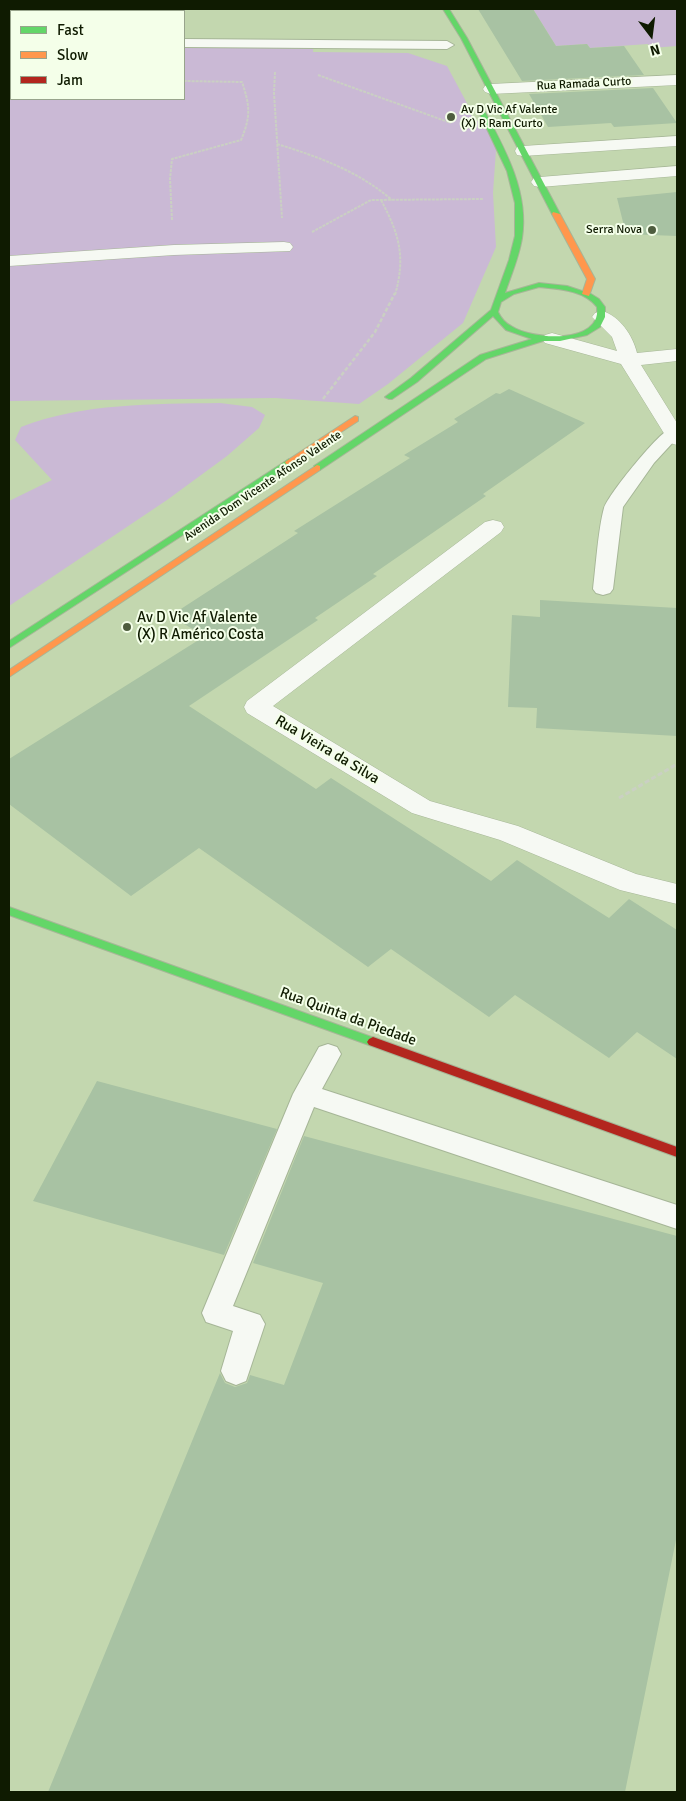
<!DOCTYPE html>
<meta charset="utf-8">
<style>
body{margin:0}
#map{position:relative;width:686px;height:1801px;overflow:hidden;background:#c3d7af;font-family:Signika,sans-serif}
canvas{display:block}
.frame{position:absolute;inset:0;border:10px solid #0f1b01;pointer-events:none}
.legend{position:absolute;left:10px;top:10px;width:175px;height:90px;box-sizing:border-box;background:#f4ffe9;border:1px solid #98a48c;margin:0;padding:6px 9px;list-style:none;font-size:15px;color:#0f1b01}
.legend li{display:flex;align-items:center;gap:10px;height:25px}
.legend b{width:25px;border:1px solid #98a48c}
.north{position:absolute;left:626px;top:10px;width:50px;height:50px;-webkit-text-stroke:4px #f4ffe9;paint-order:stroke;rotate:165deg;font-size:14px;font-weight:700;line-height:20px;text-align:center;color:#0f1b01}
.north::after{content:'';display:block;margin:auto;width:18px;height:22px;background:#0f1b01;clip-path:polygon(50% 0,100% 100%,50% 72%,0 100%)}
</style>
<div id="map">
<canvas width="686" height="1801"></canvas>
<div class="frame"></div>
<ul class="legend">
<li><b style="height:6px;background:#63d668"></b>Fast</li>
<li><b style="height:6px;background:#ff974d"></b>Slow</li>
<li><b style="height:6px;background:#b3261e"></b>Jam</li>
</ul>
<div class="north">N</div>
</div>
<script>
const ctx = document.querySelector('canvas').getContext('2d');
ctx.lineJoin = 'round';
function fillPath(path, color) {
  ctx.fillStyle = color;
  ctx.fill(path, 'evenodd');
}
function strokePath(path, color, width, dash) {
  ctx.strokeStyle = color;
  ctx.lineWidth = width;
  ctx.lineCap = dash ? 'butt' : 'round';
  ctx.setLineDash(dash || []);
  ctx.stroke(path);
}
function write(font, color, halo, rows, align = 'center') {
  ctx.font = font + ' Signika,sans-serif';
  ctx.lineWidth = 4;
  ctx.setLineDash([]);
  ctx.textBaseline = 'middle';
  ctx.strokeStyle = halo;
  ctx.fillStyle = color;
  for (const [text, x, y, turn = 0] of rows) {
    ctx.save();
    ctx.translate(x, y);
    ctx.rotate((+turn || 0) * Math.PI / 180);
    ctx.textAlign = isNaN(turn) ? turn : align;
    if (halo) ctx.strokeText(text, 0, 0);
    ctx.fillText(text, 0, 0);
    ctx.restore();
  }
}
fillPath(new Path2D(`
 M533,9h144v37l-26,2 -3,-4 -58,4 -3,-4 -31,2z
 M9,37h2v62h173v-60l130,1 -1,12 95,1 39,13 22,41 3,10 25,18 -4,58 3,54 -33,76 -75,61 -29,20 -84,-6 -266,3z
 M220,403l32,4 13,8 -6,13 -32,28 -60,44 -158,106v-105l43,-21 -37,-40 6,-13c62,-24 132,-23 199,-24z`), '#cab9d5');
fillPath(new Path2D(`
 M478,9h55l23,37 31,-2 3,4 34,-2 20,29 -122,6z
 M653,88l24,35 -63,4 -3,-4 -63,4 -19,-33z
 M677,192v44l-51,-2 -9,-36z
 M509,389l76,34 -102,71 3,2 -113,78 4,2 -62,42 3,2 -129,86 127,83 15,-11 160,103 26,-21 92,58 20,-19 48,31v129l-40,-27 -28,26 -94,-63 -26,22 -98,-68 -23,18 -169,-119 -68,48 -122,-92v-45l196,-123 -35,-20 128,-83 -4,-2 116,-73 -6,-3 54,-33 -4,-3 42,-26 4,1z
 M540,600l137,8v128l-141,-8 1,-20 -29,-1 4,-92 28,2z
 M97,1081l180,48 -53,126 -191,-54z
 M304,1136l373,100v299l-52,257h-577l172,-419 5,10 10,4 12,-4 3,-8 34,10 39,-102 -70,-20z`), '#a8c2a3');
const lane = new Path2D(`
 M9,37h2v8h-2z
 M184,39l263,2 7,4 -7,4 -263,-2z
 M673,427l4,1v10l-23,25 -31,44 -10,82 -3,4 -7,2 -7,-2 -3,-4c3,-24 5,-59 11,-81 5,-14 56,-78 69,-81z
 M328,1044l9,3 4,7 -19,35 355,116v24l-363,-122 -81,199 27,9 5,9 -19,57 -10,4 -10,-4 -5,-10 12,-40 -27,-9 -4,-9 91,-219 26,-47z`);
const street = new Path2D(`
 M677,75v10l-186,9 -6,-2 -2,-3 2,-3 6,-2z
 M677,136v10l-154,10 -6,-1 -2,-4 2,-4 6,-1z
 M677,166v10l-137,11 -6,-1 -3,-4 3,-4 6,-1z
 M284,242l6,1 3,4 -3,4 -116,4 -165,11v-10l165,-11z
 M602,311c18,5 31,25 35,42l40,-4v12l-36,4 36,58v22l-7,-2 -49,-79 -76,-21 -3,-4 3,-4 7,-2 65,18 -5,-14 -20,-20 3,-4z
 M493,520l8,2 3,5 -3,5 -228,174 157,95 88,25 118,48 41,10v20l-57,-14 -120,-50 -88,-27 -165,-100 -3,-6 3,-6 238,-179z`);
const fast = new Path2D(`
 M443,9h6l18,29 93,176 -1,2 -7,-2 -91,-176z
 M480,111l5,1c21,39 44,81 37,126 -3,19 -11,37 -17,55l34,-10 28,3 24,8 8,5 6,8v10l-5,10 -13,8 -27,6h-17l-57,18 -166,111h-6v-4l166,-111 52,-16 -26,-9 -13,-14 -76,66 -25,17h-3l-4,-2 26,-19 80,-68 18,-50 6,-24v-33l-8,-32 -28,-59zM539,287c20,2 45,3 58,20 5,38 -65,33 -86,19 -6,-3 -10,-8 -13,-14l3,-10 13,-8z
 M289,459l4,3 -1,2 -283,184v-7z
 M9,907l368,132 2,3 -2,3h-8l-360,-130z`);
const slow = new Path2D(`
 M553,212l7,2 35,65 -6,17 -7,-2 5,-15 -35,-65z
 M355,416l3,1v4l-66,43h-6l-1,-2z
 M317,465l3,1v4l-311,207v-7z`);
const jam = new Path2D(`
 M373,1037l304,110v10l-308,-112 -2,-3 2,-3z`);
strokePath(lane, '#a6b697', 2);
strokePath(street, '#a6b697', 1);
strokePath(fast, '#a6b697', 2);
strokePath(slow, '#a6b697', 2);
strokePath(jam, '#a6b697', 2);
strokePath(new Path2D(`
 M275,72l-1,21 8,125
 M318,75l133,48
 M9,78h2
 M277,144c42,13 81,27 115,56
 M381,200c18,34 25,56 14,95
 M172,220l-2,-41 2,-20 69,-19c10,-24 9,-34 1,-58l-58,-1
 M312,232l59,-32 112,-1`), '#cad0c3', 2, [3, 1]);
strokePath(new Path2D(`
 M323,399l52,-67 20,-39`), '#cad0c3', 2.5, [4, 2]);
strokePath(new Path2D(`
 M619,798l58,-34`), '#cad0c3', 3, [5, 2.5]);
fillPath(lane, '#f6f9f3');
fillPath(street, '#f6f9f3');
fillPath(fast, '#63d668');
fillPath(slow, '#ff974d');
fillPath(jam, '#b3261e');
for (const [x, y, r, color] of [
 [451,117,5,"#4e5d3e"],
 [652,230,5,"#4e5d3e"],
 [127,627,5,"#4e5d3e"]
]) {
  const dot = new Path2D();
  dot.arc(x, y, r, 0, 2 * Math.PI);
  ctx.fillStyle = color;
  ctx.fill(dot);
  strokePath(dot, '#f4ffe9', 2);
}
write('12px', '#0f1b01', '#f4ffe9', [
 ["Rua Ramada Curto",584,84,-3],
 ["Avenida Dom Vicente Afonso Valente",263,486,-34]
]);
write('12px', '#0f1b01', '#f4ffe9', [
 ["Av D Vic Af Valente",461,110],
 ["(X) R Ram Curto",461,124],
 ["Serra Nova",642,230,"right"]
], 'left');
write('15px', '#0f1b01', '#f4ffe9', [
 ["Av D Vic Af Valente",137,618],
 ["(X) R Américo Costa",137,635]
], 'left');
write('15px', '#0f1b01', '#f4ffe9', [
 ["Rua Vieira da Silva",327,750,31],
 ["Rua Quinta da Piedade",348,1017,20]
]);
</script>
